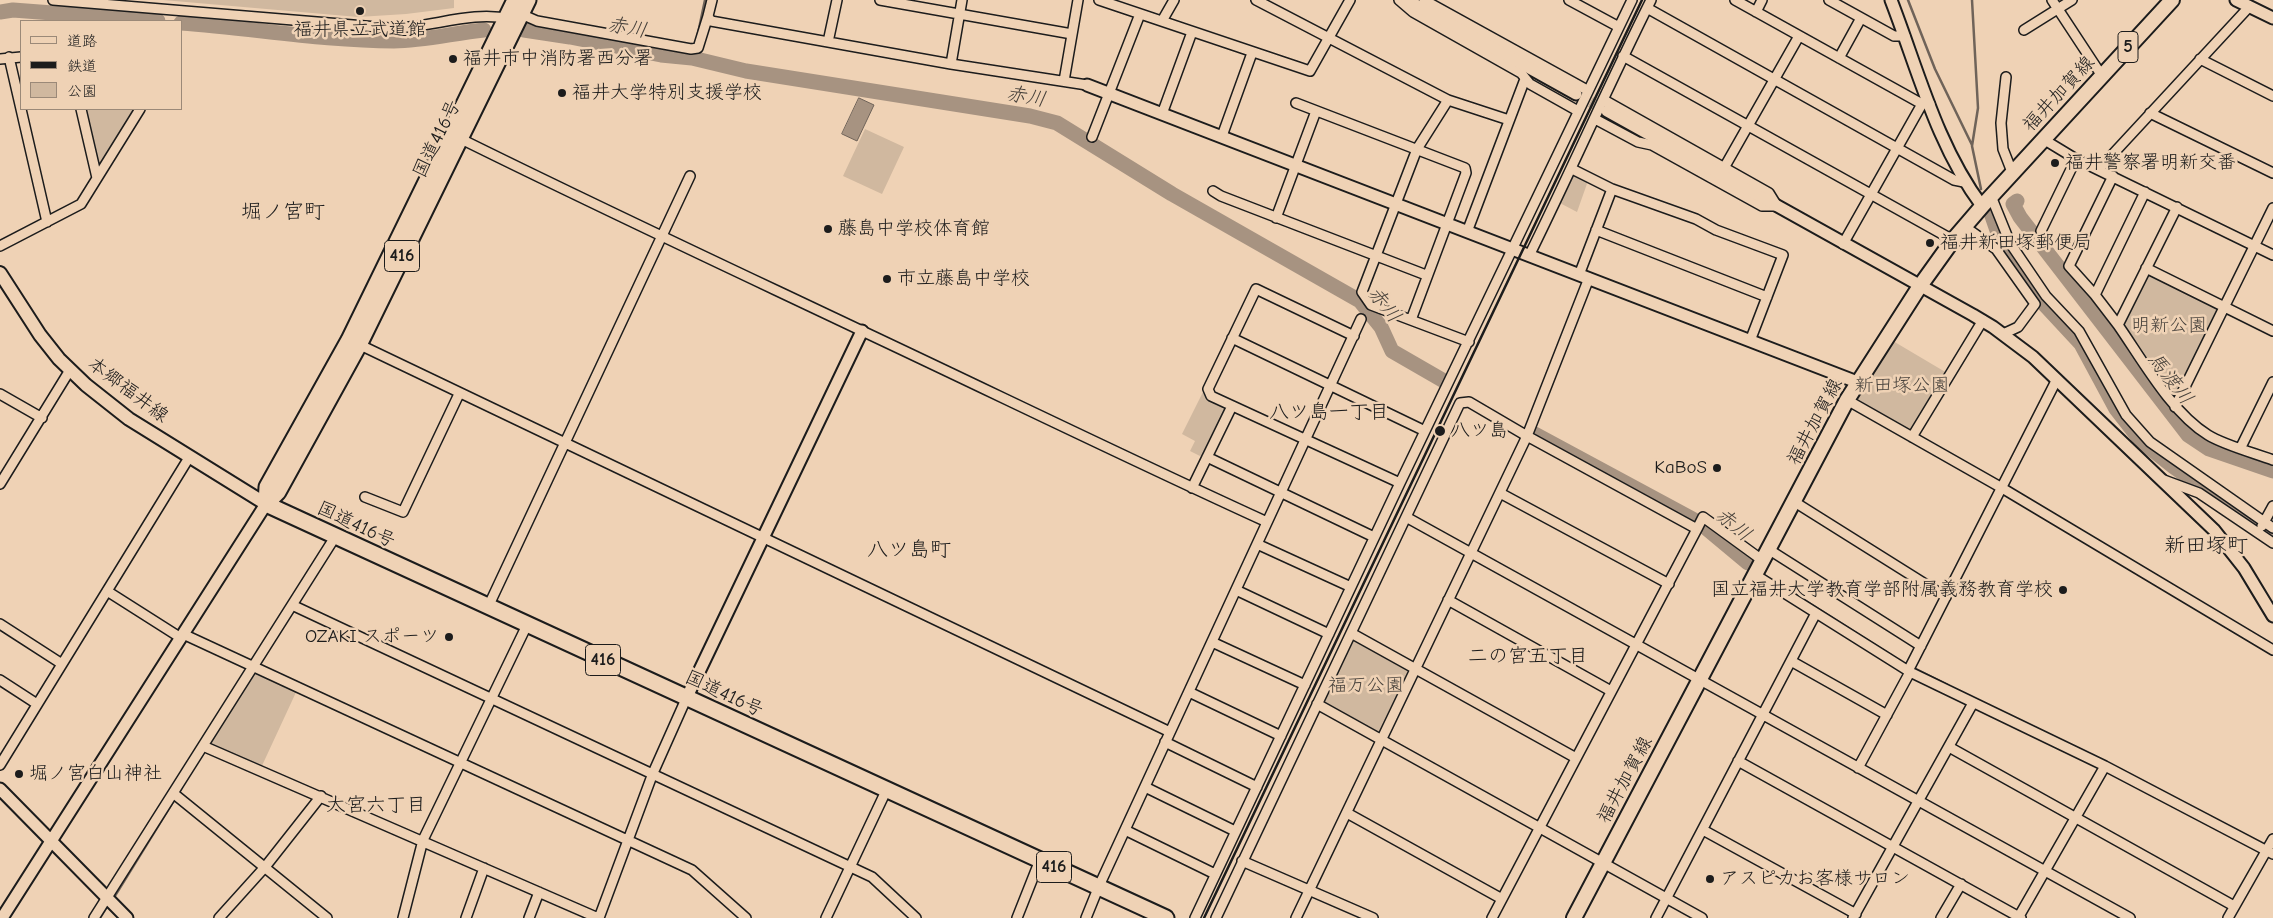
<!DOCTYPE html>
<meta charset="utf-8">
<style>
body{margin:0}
#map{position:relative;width:2273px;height:918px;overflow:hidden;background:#efd2b5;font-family:"Comic Neue","Klee One",sans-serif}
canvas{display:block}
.legend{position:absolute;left:20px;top:20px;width:162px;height:90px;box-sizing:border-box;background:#efd2b5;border:1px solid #9b8978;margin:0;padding:6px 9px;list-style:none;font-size:15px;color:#1c1c1c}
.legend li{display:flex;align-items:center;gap:10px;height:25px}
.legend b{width:25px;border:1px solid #9b8978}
</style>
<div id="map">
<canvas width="2273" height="918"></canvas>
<ul class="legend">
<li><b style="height:6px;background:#efd2b5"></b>道路</li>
<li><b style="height:6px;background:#1c1c1c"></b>鉄道</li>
<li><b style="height:14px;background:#d0b89f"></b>公園</li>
</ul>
</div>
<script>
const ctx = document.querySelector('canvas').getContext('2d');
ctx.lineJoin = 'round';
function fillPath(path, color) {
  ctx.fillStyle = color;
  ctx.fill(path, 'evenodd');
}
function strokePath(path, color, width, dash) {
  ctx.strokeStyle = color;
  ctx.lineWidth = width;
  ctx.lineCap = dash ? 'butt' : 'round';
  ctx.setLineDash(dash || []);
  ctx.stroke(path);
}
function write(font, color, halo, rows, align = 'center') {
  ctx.font = font + ' "Comic Neue","Klee One",sans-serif';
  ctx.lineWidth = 5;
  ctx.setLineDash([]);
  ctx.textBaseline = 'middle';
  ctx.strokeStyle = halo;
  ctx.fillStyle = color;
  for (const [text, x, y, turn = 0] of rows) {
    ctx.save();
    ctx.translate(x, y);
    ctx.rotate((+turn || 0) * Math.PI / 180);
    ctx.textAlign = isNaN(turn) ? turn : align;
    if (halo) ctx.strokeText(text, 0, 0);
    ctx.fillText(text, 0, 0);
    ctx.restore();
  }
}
fillPath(new Path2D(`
 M163,0h291v8l-48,6 -48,3z
 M85,109h52l-40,69z
 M865,129l39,18 -22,47 -39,-18z
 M1572,169l17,9 -12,34 -21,-11z
 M2146,268l79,39 -50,100 -57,-82z
 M1893,341l54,32 -36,59 -53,-33z
 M1203,392l28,14 -27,52 -14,-7 5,-10 -13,-7z
 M1351,633l64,36 -34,71 -64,-36z
 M253,667l45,21 -38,82 -57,-24z`), '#d0b89f');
const water = new Path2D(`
 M859,98l15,7 -17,36 -15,-7z`);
fillPath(water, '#a79381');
strokePath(water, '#6f6359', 1);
strokePath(new Path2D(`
 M1908,0l27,69 37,76
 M1972,0l6,108 -6,38 9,43
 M697,38l8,-38
 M692,58l1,-2
 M1776,582l115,73
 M1916,669l32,16
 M113,899l68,-110
 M100,918l8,-13`), '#6f6359', 2.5);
strokePath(new Path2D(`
 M0,12l13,-2 145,11
 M181,23c71,5 142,18 213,18 30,0 60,-8 90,-11
 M524,30l46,7 91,18 31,3 54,13 284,45 27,7 115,71 188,107 21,26 11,24 52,30
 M2017,201l-4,3 7,13 168,218 21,14 64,22
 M1991,213l9,26 29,49 52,56 35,65 25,32 33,26 99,69
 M1533,433l167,90 48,40`), '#a79381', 15);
strokePath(new Path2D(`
 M1576,94l31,17`), '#c5ae96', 11, [11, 5.5]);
const minor = new Path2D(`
 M53,0l336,28c40,1 81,-18 121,-9
 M712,0l-4,16 3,5 240,43 136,21
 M880,0l192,34
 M1099,0l211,71 40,-71
 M1256,0l192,100 61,20
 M1399,0l14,12 108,61 9,11 48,27
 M1424,0l163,90
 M1569,0l50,27
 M1735,0l187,104h8
 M1829,0l65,36h11
 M2052,0l50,76
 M1647,8l307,172 10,2
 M1756,12l6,-12
 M521,14l16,7 154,28 7,-1 10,-32
 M1162,21l12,-21
 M2024,30l48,-30
 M828,42l9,-42
 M1623,56l330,184
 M9,57l38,165
 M1839,58l22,-40
 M0,59l21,-2
 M2200,59l73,37
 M951,64l11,-64
 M2006,77l-5,46 2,26 9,23
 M1064,81l14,-81
 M1448,100l-31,49 -55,143 9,13 98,37
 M1296,103l169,65 1,5 -55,147
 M81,109l16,69
 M2150,113l123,60
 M1162,114l30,-82
 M1595,119l43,23 14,3 110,61h15l-8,-13 -165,-93
 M1222,136l30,-83
 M457,137c133,66 268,129 403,193 136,64 271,130 407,192
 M1092,137l48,-123
 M2043,139l33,20 197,96
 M1724,168l75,-132
 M1572,169l40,20 84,30 20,11 67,25 -33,86
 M2099,169l150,-162
 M2113,176l-44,90 26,29 23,30
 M1213,191l8,5 205,79
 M1991,196l19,47 36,53 33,35 47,84 24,27 123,86
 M2177,207l-59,118c25,36 53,87 90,110 16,10 46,18 65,25
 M1276,218l40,-107
 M1965,227l31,22 39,55 -17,23 -15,7
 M1596,230l171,67
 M2041,231l35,-72
 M1467,232l58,-153
 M1843,244l79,-140
 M0,246l81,-42 59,-95
 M1529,256c42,-85 80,-172 122,-256
 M2146,268l127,63
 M1579,275l33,-86
 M2095,295l50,-103
 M1354,336l-98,-47 -48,100 3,7 189,87
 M1232,338l193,93
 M356,343l814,389
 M0,394l42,24
 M1847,400l155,88 271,162
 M2175,407l98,-199
 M1912,437l71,-117
 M2241,447l32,-65
 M1207,457l167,80
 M2164,480l35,13 74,50
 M0,484l70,-114
 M1192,488l40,-82
 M1500,493l169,91
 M365,497l38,15 56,-118
 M1793,501l153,96
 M1406,517l724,401
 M2262,526l11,-20
 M1697,529l6,-12 59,43
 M1257,544l94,43
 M1768,549l153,97
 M1754,574l156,98 195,94 168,88
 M1236,590l93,44
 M107,591l74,47
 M1448,600l163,91
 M292,605l580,272 44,41
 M488,607l202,-431
 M0,624l62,40
 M1351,633l225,125
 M183,634l509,236 54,48
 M1212,642l93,43
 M1791,661l96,54
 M1908,671l149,-292
 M0,680l37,24
 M1189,692l92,44
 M1317,704l385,214
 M1165,742l92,45
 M203,746l395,172
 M1949,747l285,159
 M1738,761l283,157
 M0,765l190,-309
 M1858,768l52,-96
 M1145,787l90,44
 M173,793l154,125
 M1347,813l155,86
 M1125,830l90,44
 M1703,830l153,84
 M1242,861l131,57
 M94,918l241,-381
 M219,918l46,-51 56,-71
 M403,918l20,-78 104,-215
 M466,918l18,-50
 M529,918l10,-26
 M599,918l54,-145 33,-74
 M826,918l60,-127
 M1017,918l23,-58
 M1086,918l13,-32 262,-567
 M1195,918l205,-435 232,-483
 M1216,918l244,-515 9,-1 58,34 170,93 -205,389
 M1296,918l231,-482 62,-158
 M1656,918l160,-305
 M1853,918l120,-215
 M1941,918l20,-34
 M2018,918l87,-152
 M2228,918l45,-79`);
const tertiary = new Path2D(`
 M1407,0l169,94
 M1891,0c27,70 46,146 91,206
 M2236,0l37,18
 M1087,85l770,297
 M1607,111l366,204 20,12 40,30 181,173 30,38 29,48
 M686,699l176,-368
 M0,789l127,129
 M2,918l264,-414`);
const secondary = new Path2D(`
 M0,273l40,62 19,24 27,26 43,34 137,85`);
const primary = new Path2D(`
 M1574,918l273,-518 73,-114 33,-46 31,-36 188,-204`);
const trunk = new Path2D(`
 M266,504l900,414
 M266,504l12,-12 81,-147 169,-345
 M266,504l1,-17 82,-147 166,-340`);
strokePath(minor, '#1c1c1c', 12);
strokePath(tertiary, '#1c1c1c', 15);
strokePath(secondary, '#1c1c1c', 16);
strokePath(primary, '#1c1c1c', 18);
strokePath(trunk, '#1c1c1c', 19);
strokePath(minor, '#efd2b5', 9);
strokePath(tertiary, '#efd2b5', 11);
strokePath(secondary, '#efd2b5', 12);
strokePath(primary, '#efd2b5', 14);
strokePath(trunk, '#efd2b5', 15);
strokePath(new Path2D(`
 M1204,918l438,-918`), '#1c1c1c', 2.5);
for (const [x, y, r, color] of [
 [360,11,5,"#1c1c1c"],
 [453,59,5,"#1c1c1c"],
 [562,93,5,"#1c1c1c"],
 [2055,163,5,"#1c1c1c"],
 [828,229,5,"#1c1c1c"],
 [1930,243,5,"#1c1c1c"],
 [887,279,5,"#1c1c1c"],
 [1440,431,6,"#1c1c1c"],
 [1717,468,5,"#1c1c1c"],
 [2063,590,5,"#1c1c1c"],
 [449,637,5,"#1c1c1c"],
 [19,774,5,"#1c1c1c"],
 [1710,879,5,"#1c1c1c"]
]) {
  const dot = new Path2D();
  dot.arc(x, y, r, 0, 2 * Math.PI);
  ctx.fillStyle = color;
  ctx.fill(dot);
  strokePath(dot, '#efd2b5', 2);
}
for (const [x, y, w] of [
 [2128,47,20],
 [402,256,35],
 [603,660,35],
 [1054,867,35]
]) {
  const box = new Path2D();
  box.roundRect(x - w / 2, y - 15.5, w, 31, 4);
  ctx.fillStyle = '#efd2b5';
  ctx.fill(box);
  strokePath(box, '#1c1c1c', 1);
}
write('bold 18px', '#1c1c1c', null, [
 ["5",2128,47],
 ["416",402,256],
 ["416",603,660],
 ["416",1054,867]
]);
write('19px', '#1c1c1c', '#efd2b5', [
 ["福井県立武道館",360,30,"center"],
 ["福井市中消防署西分署",463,59],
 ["福井大学特別支援学校",572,93],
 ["福井警察署明新交番",2065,163],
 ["藤島中学校体育館",838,229],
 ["福井新田塚郵便局",1940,243],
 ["市立藤島中学校",897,279],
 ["八ツ島",1451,431],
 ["KaBoS",1707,468,"right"],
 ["国立福井大学教育学部附属義務教育学校",2053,590,"right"],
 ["OZAKI スポーツ",439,637,"right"],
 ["堀ノ宮白山神社",29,774],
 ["アスピカお客様サロン",1720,879]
], 'left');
write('19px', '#1c1c1c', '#efd2b5', [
 ["福井加賀線",2059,94,-47],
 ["国道416号",437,139,-64],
 ["本郷福井線",128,390,37],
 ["福井加賀線",1815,422,-62],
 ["国道416号",356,525,25],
 ["国道416号",724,694,25],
 ["福井加賀線",1625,780,-62]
]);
write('19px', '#49433d', '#efd2b5', [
 ["明新公園",2169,326],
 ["新田塚公園",1902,386],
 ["福万公園",1366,686]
]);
write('italic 20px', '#46403a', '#efd2b5', [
 ["赤川",627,28,10],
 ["赤川",1026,97,10],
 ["赤川",1384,305,51],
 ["馬渡川",2170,379,52],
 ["赤川",1733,525,39]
]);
write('20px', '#1c1c1c', '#efd2b5', [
 ["八ツ島一丁目",1329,412],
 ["二の宮五丁目",1528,656],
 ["大宮六丁目",376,805]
]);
write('21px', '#1c1c1c', '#efd2b5', [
 ["堀ノ宮町",283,212],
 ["新田塚町",2206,546],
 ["八ツ島町",909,550]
]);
</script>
